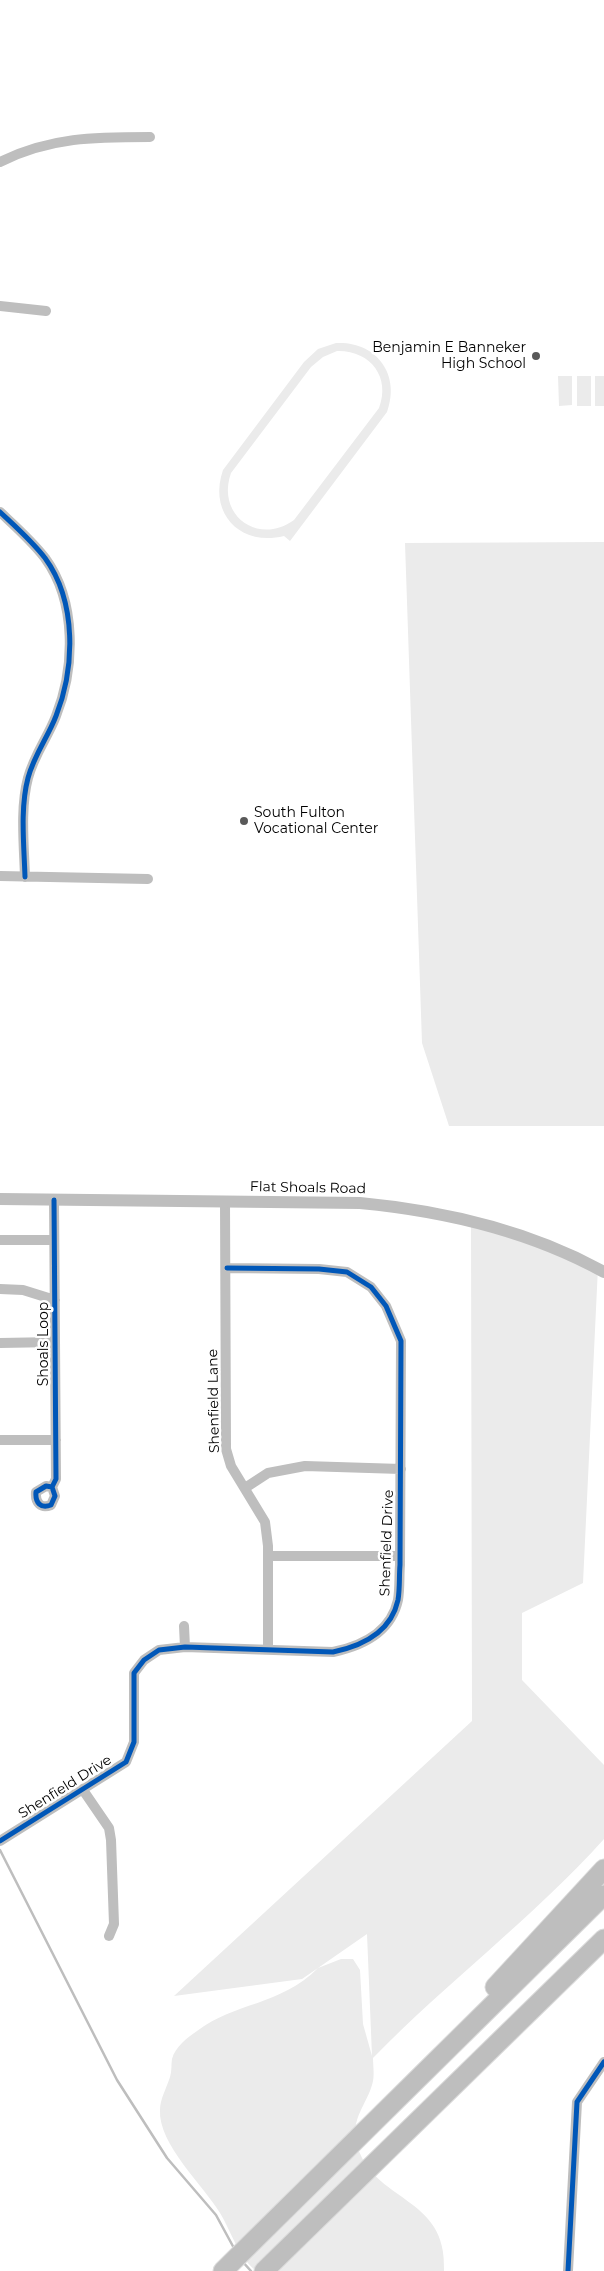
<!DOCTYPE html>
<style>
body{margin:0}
canvas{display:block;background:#fff}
</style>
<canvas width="604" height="2271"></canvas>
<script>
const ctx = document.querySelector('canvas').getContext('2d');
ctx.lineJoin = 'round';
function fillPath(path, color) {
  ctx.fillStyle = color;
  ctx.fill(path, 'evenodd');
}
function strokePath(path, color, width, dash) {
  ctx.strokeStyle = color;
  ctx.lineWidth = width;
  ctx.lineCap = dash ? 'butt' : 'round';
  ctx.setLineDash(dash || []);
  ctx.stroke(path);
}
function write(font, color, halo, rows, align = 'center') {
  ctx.font = font + ' Montserrat,sans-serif';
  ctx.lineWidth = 5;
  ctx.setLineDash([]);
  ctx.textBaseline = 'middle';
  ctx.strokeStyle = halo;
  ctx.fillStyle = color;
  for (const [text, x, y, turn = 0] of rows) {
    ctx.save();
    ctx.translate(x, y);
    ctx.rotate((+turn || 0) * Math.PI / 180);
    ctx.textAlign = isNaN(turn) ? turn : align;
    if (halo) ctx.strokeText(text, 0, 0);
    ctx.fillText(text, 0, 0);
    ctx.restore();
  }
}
fillPath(new Path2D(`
 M336,343c40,-2 65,31 51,69l-97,129 -6,-5c-44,11 -76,-23 -61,-66l81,-108 14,-13zM337,351c33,-1 54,26 42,57l-85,112c-36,26 -78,-5 -63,-47l80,-106 12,-10z
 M558,376h14v29l-13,1z
 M577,376h14v30h-14z
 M595,376h9v30h-9z
 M604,542v584h-155l-27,-83 -17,-500z
 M471,1225l127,42 -15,316 -61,30v67l82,85v74c-71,79 -157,143 -231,219 0,8 2,19 -1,27 -5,18 -21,34 -16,57 16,62 92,52 88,129h-188c-18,-15 -24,-38 -36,-58 -16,-27 -62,-69 -60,-103 0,-11 7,-23 10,-33 2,-6 1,-12 2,-18 3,-12 16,-22 25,-28 38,-29 83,-25 121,-63l-16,11 -128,17 298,-275zM367,1934l5,122 -9,-32 -3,-54 -7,-11h-12l-23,9z`), '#ebebeb');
strokePath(new Path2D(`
 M0,1850l117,230 50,78 49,57 19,35
 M242,2261l9,10`), '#bebebe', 2.5);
const motorway = new Path2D(`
 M495,1987l109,-118
 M223,2271l381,-376
 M264,2271l340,-332`);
strokePath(motorway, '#dbdbdb', 21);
strokePath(new Path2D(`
 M0,162c50,-25 95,-25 150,-25
 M0,306l46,5
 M0,512c16,15 32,29 45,46 32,44 30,110 11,158 -8,21 -22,39 -28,62 -8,30 -4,67 -3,99
 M0,876l148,3
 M225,1202l1,247 5,17 34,56 3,24v103
 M0,1240h54
 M0,1289l23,1 32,10
 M0,1343l55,-1
 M0,1440h56
 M52,1487l3,9 -4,9c-10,4 -16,-2 -15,-13l10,-6 6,1 4,-8 -2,-279
 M245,1488l23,-15 37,-7 96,3
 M268,1556h132
 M184,1626l1,21
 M83,1790l26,38 2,12 3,84 -5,12
 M0,1841l126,-79 8,-20v-69l10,-13 15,-10 26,-3 148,5c29,-6 58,-20 65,-52 2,-12 1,-24 2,-35l1,-224 -15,-35 -15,-19 -24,-15 -28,-3 -92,-1
 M568,2271l9,-169 27,-40`), '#bebebe', 10);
strokePath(new Path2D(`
 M0,1199l360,4c85,8 168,27 244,69`), '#bebebe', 12);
strokePath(motorway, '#bebebe', 19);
strokePath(new Path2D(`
 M0,512c16,15 32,29 45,46 32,44 30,110 11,158 -8,21 -22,39 -28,62 -8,30 -4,67 -3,99
 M52,1487l3,9 -4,9c-10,4 -16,-2 -15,-13l10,-6 6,1 4,-8 -2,-279
 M0,1841l126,-79 8,-20v-69l10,-13 15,-10 26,-3 148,5c29,-6 58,-20 65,-52 2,-12 1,-24 2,-35l1,-224 -15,-35 -15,-19 -24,-15 -28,-3 -92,-1
 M568,2271l9,-169 27,-40`), '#0057b8', 5);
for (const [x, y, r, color] of [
 [536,356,5,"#595959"],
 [244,821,5,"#595959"]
]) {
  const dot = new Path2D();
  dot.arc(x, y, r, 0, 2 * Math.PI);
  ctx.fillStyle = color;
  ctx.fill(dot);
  strokePath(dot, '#fff', 2);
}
write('14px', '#000', '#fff', [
 ["Benjamin E Banneker",526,348],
 ["High School",526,364],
 ["South Fulton",254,813,"left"],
 ["Vocational Center",254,829,"left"]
], 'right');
write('14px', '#000', '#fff', [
 ["Flat Shoals Road",308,1188,1],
 ["Shoals Loop",44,1344,-90],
 ["Shenfield Lane",214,1401,-91],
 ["Shenfield Drive",387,1543,-88],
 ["Shenfield Drive",65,1787,-32]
]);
</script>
